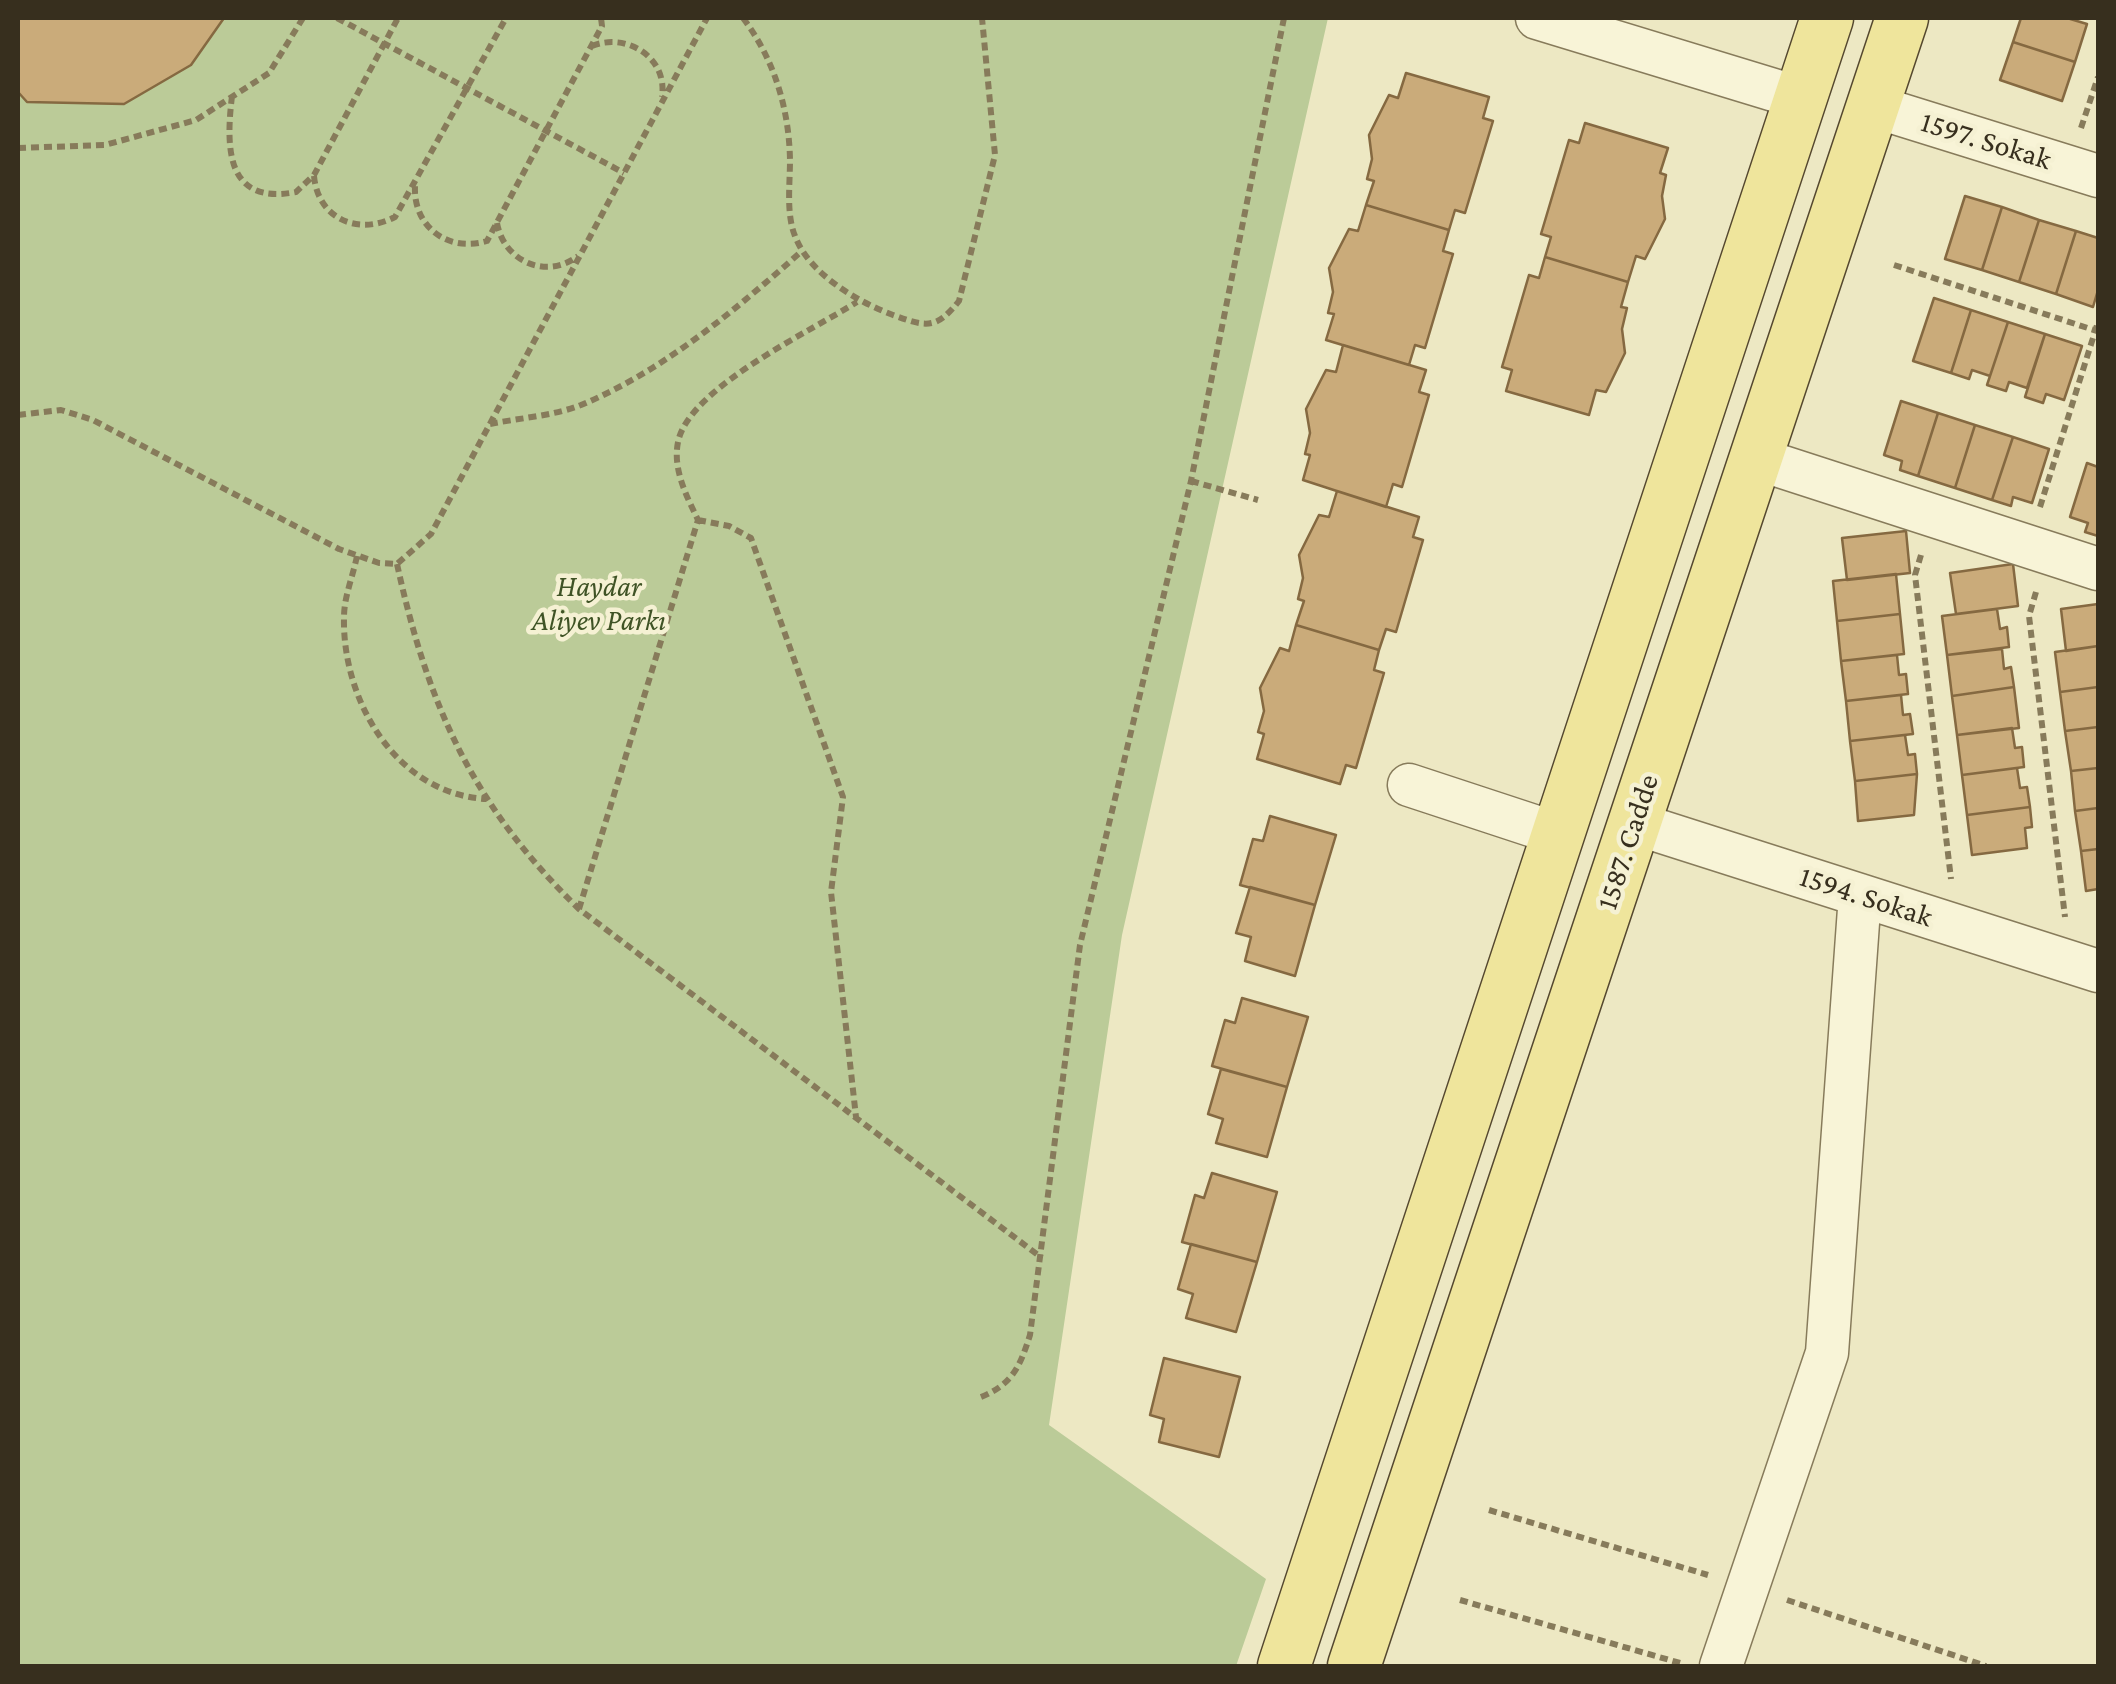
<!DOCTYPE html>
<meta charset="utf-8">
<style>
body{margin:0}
#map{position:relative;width:2116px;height:1684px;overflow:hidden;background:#ede8c3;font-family:"Crimson Pro",serif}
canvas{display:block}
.frame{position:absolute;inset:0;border:20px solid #372f1e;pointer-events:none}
</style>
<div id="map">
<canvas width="2116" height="1684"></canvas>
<div class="frame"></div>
</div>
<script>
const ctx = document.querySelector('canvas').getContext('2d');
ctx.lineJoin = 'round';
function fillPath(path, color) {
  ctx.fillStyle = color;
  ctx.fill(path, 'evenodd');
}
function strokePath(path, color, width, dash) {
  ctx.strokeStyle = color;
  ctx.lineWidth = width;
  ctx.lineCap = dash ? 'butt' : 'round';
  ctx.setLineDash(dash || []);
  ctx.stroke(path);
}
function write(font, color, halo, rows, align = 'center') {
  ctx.font = font + ' "Crimson Pro",serif';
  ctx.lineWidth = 9;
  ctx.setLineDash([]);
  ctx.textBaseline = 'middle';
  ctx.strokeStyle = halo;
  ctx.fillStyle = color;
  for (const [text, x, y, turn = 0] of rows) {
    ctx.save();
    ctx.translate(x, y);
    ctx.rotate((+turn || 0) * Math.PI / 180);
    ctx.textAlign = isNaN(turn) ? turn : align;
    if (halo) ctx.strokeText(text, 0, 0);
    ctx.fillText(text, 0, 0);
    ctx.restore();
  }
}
fillPath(new Path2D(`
 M18,18h1310l-206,917 -73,490 217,154 -30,87h-1218z`), '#bbcb98');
const building = new Path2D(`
 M18,18h206l-33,47 -67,39 -97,-2 -9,-10z
 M2021,18h46l20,6 -12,38 -62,-20z
 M2013,42l62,20 -13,39 -62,-21z
 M1406,73l83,24 -6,21 10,3 -28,92 -10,-3 -6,20 -83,-25 8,-24 -7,-2 5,-20 -3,-24 20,-40 9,3z
 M1585,123l83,25 -8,25 6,2 -4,21 3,23 -20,40 -9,-3 -8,26 -83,-25 6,-20 -10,-3 28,-94 10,3z
 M1965,196l37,11 -20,63 -37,-11z
 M1366,205l83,25 -6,21 10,3 -28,94 -10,-3 -6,20 -83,-25 8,-26 -6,-1 5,-21 -4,-24 20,-39 9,2z
 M2002,207l37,13 -20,62 -37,-12z
 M2039,220l37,11 -20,63 -37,-12z
 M2076,231l22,7v52l-5,17 -37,-13z
 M1545,257l83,25 -7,25 6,1 -5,21 3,24 -19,39 -10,-2 -7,25 -83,-24 6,-21 -10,-3 27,-92 10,3z
 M1934,298l37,12 -20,63 -38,-12z
 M1971,310l37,12 -18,54 -18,-6 -3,9 -18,-6z
 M2008,322l37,12 -18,54 -18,-6 -3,9 -19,-6z
 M2045,334l37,12 -18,54 -18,-6 -3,9 -18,-6z
 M1343,345l83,25 -7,22 10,3 -27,92 -9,-3 -7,23 -83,-27 7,-25 -5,-1 5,-21 -4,-24 20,-39 10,2z
 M1901,401l37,12 -20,63 -18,-6 2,-9 -18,-6z
 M1938,413l37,12 -20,63 -37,-12z
 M1975,425l38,12 -21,63 -37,-12z
 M2013,437l36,12 -17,54 -19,-6 -2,9 -19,-6z
 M2087,463l11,4v69l-13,-4 3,-9 -18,-6z
 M1337,491l82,26 -6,20 10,3 -27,92 -10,-3 -7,21 -83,-25 8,-24 -6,-2 5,-21 -4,-23 20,-40 10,2z
 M1906,531l4,42 -63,7 -5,-42z
 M2013,564l5,42 -62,8 -6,-41z
 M1896,574l4,40 -63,7 -4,-40z
 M2098,604v42l-32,5 -5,-42z
 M1997,609l3,20 7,-2 2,20 -62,8 -5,-39z
 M1900,614l4,40 -63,7 -4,-40z
 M1296,625l83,25 -5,20 10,3 -28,95 -10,-3 -6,19 -83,-25 7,-25 -6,-2 6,-21 -4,-23 20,-40 9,3z
 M2098,646v41l-38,5 -5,-40z
 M2002,649l2,20 7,-2 3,20 -62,9 -5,-41z
 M1897,655l2,20 7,-1 2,20 -62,7 -5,-40z
 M2014,687l5,41 -62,7 -5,-39z
 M2098,687v40l-33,4 -5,-39z
 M1901,695l2,20 7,-1 3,20 -63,7 -4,-40z
 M2098,727v41l-27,3 -6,-40z
 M2012,728l3,20 7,-1 2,20 -62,8 -5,-40z
 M1905,735l3,20 7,-1 2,20 -62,7 -5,-40z
 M2017,768l3,20 7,-1 3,20 -63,8 -5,-40z
 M2098,768v40l-23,3 -4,-40z
 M1917,774l-3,41 -56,6 -3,-40z
 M2030,807l2,20 -7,1 2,20 -55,7 -5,-40z
 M2098,808v41l-17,2 -6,-40z
 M1270,816l66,19 -21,70 -75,-20 13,-46 10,2z
 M2098,849v40l-12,2 -5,-40z
 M1250,887l65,18 -20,71 -50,-15 6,-24 -15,-4z
 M1242,998l66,19 -21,70 -75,-21 13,-46 10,3z
 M1221,1069l66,18 -20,70 -51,-14 7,-24 -15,-5z
 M1212,1173l65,19 -20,70 -75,-20 13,-47 9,3z
 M1191,1244l66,18 -21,70 -50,-14 7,-24 -15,-5z
 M1164,1358l76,19 -21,80 -60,-15 5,-23 -14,-4z`);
fillPath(building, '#caab7a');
strokePath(building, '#856941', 2.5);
const minor = new Path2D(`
 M1537,18l263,80
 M1873,106l225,70
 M1755,458l343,111
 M1409,785l149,49
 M1634,823l464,148
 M1721,1666l106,-313 33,-458`);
const major = new Path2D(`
 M1284,1666l543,-1648
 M1354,1666l548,-1648`);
strokePath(minor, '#877b5b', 45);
strokePath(major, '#55482f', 55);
strokePath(new Path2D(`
 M337,18l287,155
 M743,18c31,41 46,90 47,142 0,24 -4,54 5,76 14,38 63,66 98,79 33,12 43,15 66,-14l36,-146 -13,-137
 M592,46c34,-14 76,11 70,51
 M232,96c-6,50 -7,110 64,96l18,-17 84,-157
 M2081,128l17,-51
 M18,148l87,-3 91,-25 73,-47 34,-55
 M314,176c4,43 44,60 81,41l111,-199
 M415,186c-2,40 32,67 72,55l115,-215 -1,-8
 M497,223c7,39 50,57 81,33
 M1894,265l203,66
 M18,415l43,-5 32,10 246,129 40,14 18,1 34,-30 276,-516
 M490,424c29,-6 63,-8 91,-19 84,-35 154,-95 221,-154
 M1191,481l67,19
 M2040,507l58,-185
 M698,520l31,6 22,12 92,259 -12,95 25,225
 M1921,555l-6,20 36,304
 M357,556c-4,20 -13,41 -13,61 -2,83 52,177 142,182
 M397,564c31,142 76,242 182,345l463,349
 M2036,592l-7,24 36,301
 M579,909l119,-389c-12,-25 -27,-54 -19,-82 15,-52 132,-107 178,-136
 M981,1397c32,-13 39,-31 49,-62l50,-390 111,-464 93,-463
 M1489,1510l219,65
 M1460,1600l220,63
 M1787,1600l199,66`), '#877b5b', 6, [8, 5]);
strokePath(minor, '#f8f4d7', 42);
strokePath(major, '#efe59c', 52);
write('30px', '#372f1e', '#f5f1d3', [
 ["1597. Sokak",1986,141,17],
 ["1587. Cadde",1628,842,-72],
 ["1594. Sokak",1866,897,18]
]);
write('italic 30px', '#3f5325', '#f5f1d3', [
 ["Haydar",599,587],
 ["Aliyev Parkı",599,621]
]);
</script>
